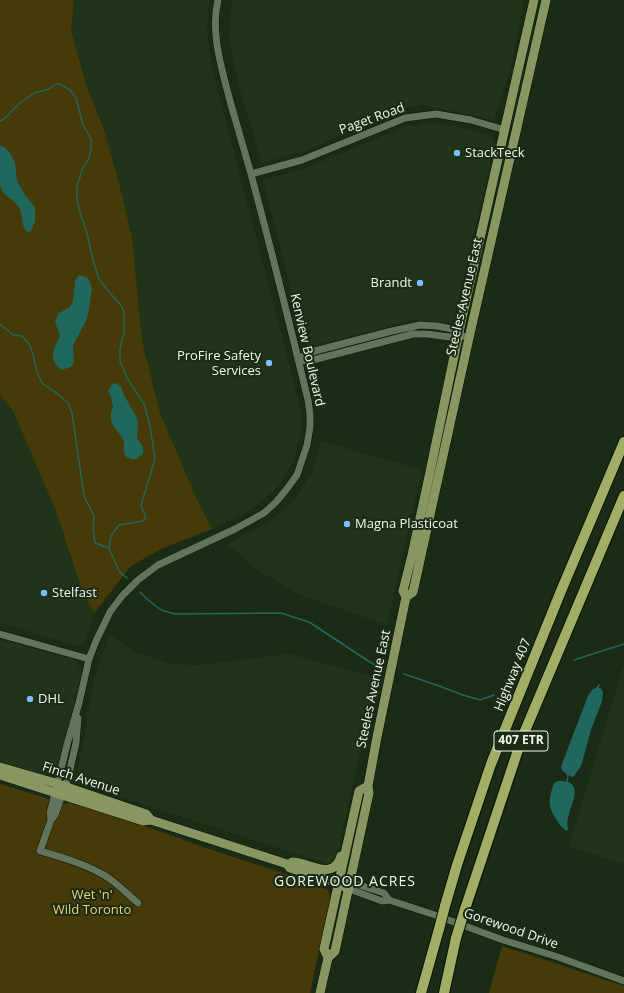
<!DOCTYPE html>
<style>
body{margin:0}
canvas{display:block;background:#1b2b15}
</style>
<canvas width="624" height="993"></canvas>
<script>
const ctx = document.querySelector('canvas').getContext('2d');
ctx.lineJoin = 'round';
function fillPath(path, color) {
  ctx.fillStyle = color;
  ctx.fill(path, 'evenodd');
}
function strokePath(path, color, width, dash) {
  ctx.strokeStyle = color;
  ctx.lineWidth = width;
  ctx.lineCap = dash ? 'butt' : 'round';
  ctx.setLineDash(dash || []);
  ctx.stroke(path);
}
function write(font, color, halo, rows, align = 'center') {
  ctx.font = font + ' "Open Sans",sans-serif';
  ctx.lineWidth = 4;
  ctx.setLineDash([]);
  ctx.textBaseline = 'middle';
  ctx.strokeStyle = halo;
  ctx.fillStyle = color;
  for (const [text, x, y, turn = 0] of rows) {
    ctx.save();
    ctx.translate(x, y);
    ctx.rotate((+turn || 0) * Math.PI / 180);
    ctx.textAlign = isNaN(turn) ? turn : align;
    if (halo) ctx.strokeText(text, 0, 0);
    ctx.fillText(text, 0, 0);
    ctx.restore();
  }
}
fillPath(new Path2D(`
 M74,0h136l-2,9 -1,22 5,37 90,346 -1,18 -7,29 -16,26 -27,23 -39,19 -17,-34 -35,-82 -18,-73 -10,-103 -12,-50 -15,-55 -19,-48 -15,-54z
 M232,0h292l-11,60 -19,60 -71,-15 -24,4 -34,15 -59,27 -44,12 -23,-76 -10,-47z
 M438,123l30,6 24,8 3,7 -41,175 -7,4 -30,-4 -108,28 -4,-3 -42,-164 43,-12 101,-42z
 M0,395l13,16 43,100 24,73 14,29 -9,30 -8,3 -77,-23z
 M321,441l101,29 -35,155 -89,-31 -42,-25 -29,-25 44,-23 24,-22 17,-27z
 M110,635l24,16 35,13 30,1 90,-11 84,22 1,14 2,5 -17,61 -22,101 -4,5 -5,2 -254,-82 9,-37 6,-40 9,-39z
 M0,640l75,19 7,13 -23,95 -4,7 -5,3h-7l-43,-16z
 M624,666v198l-55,-18 54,-179z`), '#203419');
fillPath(new Path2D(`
 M0,0h74l-3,30 15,54 19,48 15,55 12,50 10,103 18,73 35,82 17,34 -49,19 -32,18 -37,47 -14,-29 -24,-73 -43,-100 -13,-16z
 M0,784l65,20 7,-2 67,22 67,24 107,35 4,3 11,4 1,3 1,5 -20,95h-310z
 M502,946l122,40v7h-135z`), '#463a08');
fillPath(new Path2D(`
 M0,146h3l6,6 6,10 2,19 8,14 10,12v14l-4,10 -4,1c-8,-10 -2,-16 -9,-26 -5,-9 -14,-7 -18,-21z
 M79,275l9,3 4,10 -3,22 -3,11 -13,24 1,18 -3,4 -10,3c-13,-12 -8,-20 -1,-34l-5,-14 4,-9 11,-6 3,-6 2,-20z
 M115,383l6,3 3,9 13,23 1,6 -1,14 6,9v7l-6,5h-6l-6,-3 -1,-6v-10l-9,-12 -4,-7v-8l2,-6 -2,-10 -3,-6 4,-7z
 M597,687l4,2 2,3 -1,9 -11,29 -10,36 -7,10 -2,1c-5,-3 -9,-4 -11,-10l10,-27 17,-44 4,-6z
 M558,781c5,0 13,0 15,5 5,7 -2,20 -4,28 -2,5 -2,10 -1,16l-2,1c-4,-3 -7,-7 -10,-12 -9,-14 -7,-21 -2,-36z`), '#20685d');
strokePath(new Path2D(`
 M0,121l4,-2 16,-16 14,-10 15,-4 7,-5h4l10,6 6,8 7,27 8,14v10l-2,9 -7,12 -5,17v13l4,16 6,17 6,27 6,19 11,14 10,11 4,7v22l-4,15v13l7,17 17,26 6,22 5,33 -14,46 5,13 -3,3 -24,4 -8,11 -2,12 10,23 8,7
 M0,324l13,11 9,1 7,8 4,10 4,18 5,11 13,9 13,11 4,10 12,83 10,20 -1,11 2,16 14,5
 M140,592l7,7 14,11 14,4 106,-1 28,9 70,46
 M574,660l50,-16
 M404,674l35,12 24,9 17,5 14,-5
 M597,690l2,-5
 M567,783l1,-9`), '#20685d', 1.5);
const minor = new Path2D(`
 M251,174l51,-14 103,-42 31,-4 35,6 34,10
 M298,360l11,1 104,-27h14l23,3 9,-2 10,3
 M298,360l9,-7 85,-22 28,-6 17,1 15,3 7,6
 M0,634l89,25
 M78,718l-2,25 -8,35 -13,37 -4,5 -11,31c24,7 49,14 70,28 10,7 19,17 28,24
 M51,820l-1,-7 18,-72 11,-38 10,-44 7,-18 14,-29 12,-16 16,-16 20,-15 77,-36 29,-16 12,-11 10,-12 11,-15 10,-30 3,-18v-13l-2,-14c-18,-75 -37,-151 -57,-226 -7,-24 -14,-49 -21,-73 -8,-32 -20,-68 -12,-101
 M350,882l34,11 5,7
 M349,889l33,12 7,-1 46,15 68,25 55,17 66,24`);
const major = new Path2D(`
 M406,597l7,-5 56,-254 77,-338
 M0,767l52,15 94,32 5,6
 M0,775l143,46 8,-1 136,44 3,4 41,13 18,8
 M292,862c16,-1 41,21 49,-6
 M328,958l7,-7 34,-158 -1,-7 9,-49 29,-140 -3,-6 9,-36 18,-83 32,-154 72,-318
 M320,993l8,-35 -4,-9 35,-158 9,-5`);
const highway = new Path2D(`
 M445,906l12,-41 34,-101 70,-173 63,-149
 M465,909l57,-171 102,-242
 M421,993l18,-64
 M444,993l12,-55`);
strokePath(minor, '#051302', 8);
strokePath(major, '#051302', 10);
strokePath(highway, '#051302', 12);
strokePath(minor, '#62755c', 7);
strokePath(major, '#889762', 9);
strokePath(highway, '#a2ae66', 10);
const highwayBridge = new Path2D(`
 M439,929l6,-23
 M456,938l9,-29`);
strokePath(highwayBridge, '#051302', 12, []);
strokePath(highwayBridge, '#a2ae66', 10);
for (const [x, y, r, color] of [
 [457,153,4,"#7abff8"],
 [420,283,4,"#7abff8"],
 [269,363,4,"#7abff8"],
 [347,524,4,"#7abff8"],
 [44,593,4,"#7abff8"],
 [30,699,4,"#7abff8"]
]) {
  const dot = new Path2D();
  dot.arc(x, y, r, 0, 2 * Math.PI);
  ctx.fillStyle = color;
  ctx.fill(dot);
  strokePath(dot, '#1b2b15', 1.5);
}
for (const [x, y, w] of [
 [521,741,54]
]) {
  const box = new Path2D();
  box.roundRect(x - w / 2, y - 10, w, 20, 3);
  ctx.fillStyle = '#1b2b15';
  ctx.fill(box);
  strokePath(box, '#eef9ea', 1);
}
write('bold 12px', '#eef9ea', null, [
 ["407 ETR",521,741]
]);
write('13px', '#eef9ea', '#1b2b15', [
 ["Paget Road",372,119,-20],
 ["Steeles Avenue East",465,297,-77],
 ["Kenview Boulevard",307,350,77],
 ["Highway 407",513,675,-68],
 ["Steeles Avenue East",374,689,-78],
 ["Finch Avenue",81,779,18],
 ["Gorewood Drive",511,929,19]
]);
write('13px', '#eef9ea', '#1b2b15', [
 ["StackTeck",465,153],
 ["Brandt",412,283,"right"],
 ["ProFire Safety",261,356,"right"],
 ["Services",261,371,"right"],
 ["Magna Plasticoat",355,524],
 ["Stelfast",52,593],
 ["DHL",38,699]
], 'left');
write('13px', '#ead06f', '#1b2b15', [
 ["Wet 'n'",92,895],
 ["Wild Toronto",92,910]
]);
ctx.letterSpacing = '1px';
write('14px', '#eef9ea', '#1b2b15', [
 ["GOREWOOD ACRES",345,882]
]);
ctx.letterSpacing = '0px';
</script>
